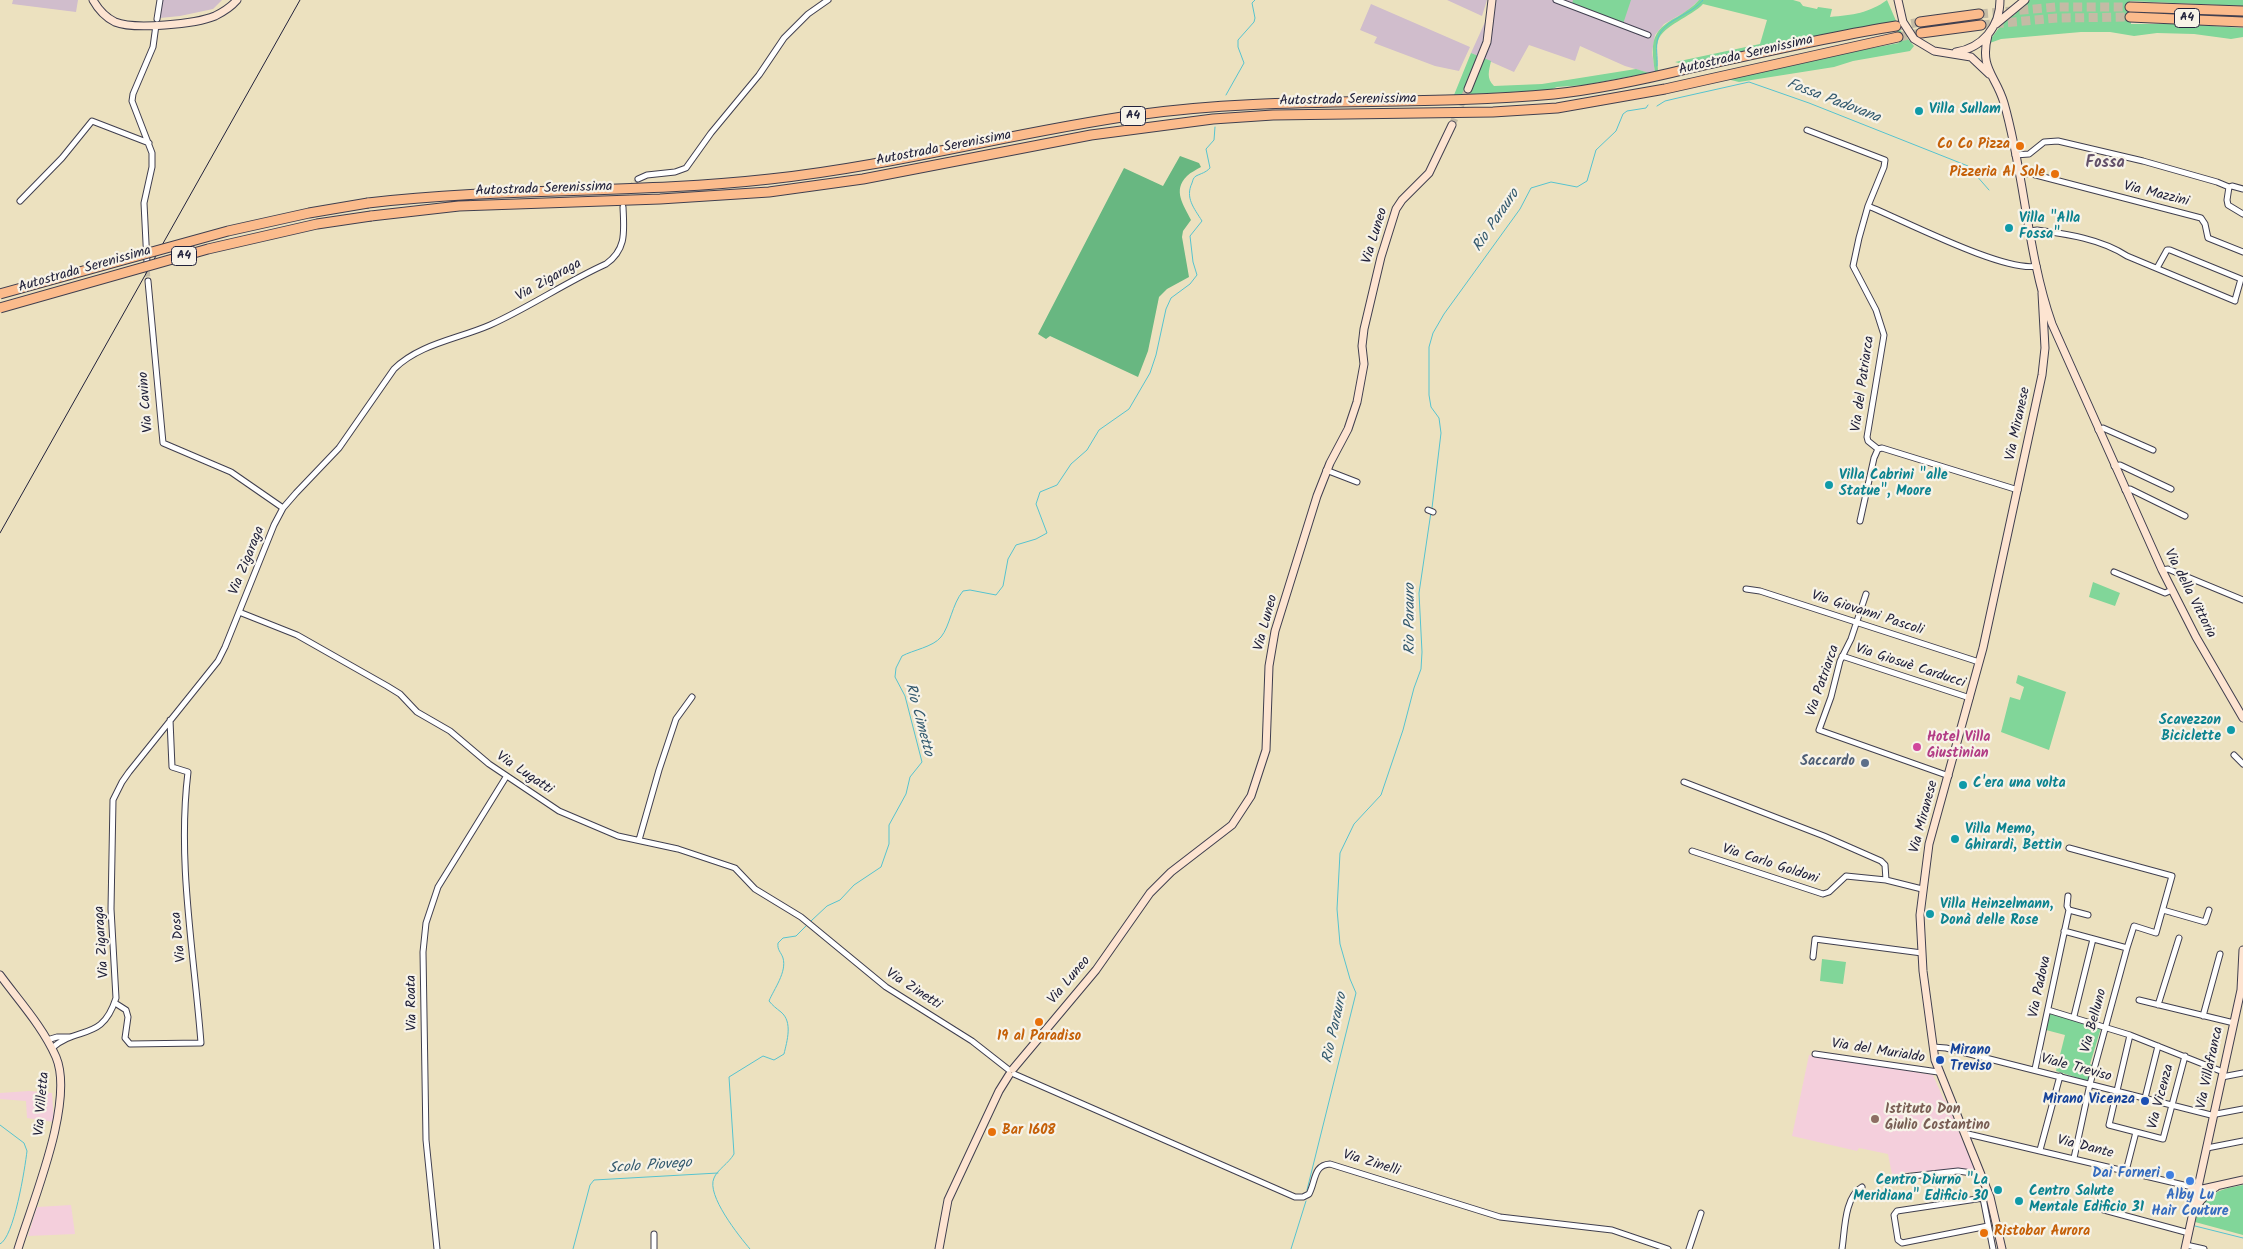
<!DOCTYPE html>
<meta charset="utf-8">
<style>
body{margin:0}
canvas{display:block;background:#ece1bf}
</style>
<canvas width="2243" height="1249"></canvas>
<script>
const ctx = document.querySelector('canvas').getContext('2d');
ctx.lineJoin = 'round';
function fillPath(path, color) {
  ctx.fillStyle = color;
  ctx.fill(path, 'evenodd');
}
function strokePath(path, color, width, dash) {
  ctx.strokeStyle = color;
  ctx.lineWidth = width;
  ctx.lineCap = dash ? 'butt' : 'round';
  ctx.setLineDash(dash || []);
  ctx.stroke(path);
}
function write(font, color, halo, rows, align = 'center') {
  ctx.font = font + ' Kalam,sans-serif';
  ctx.lineWidth = 4.5;
  ctx.setLineDash([]);
  ctx.textBaseline = 'middle';
  ctx.strokeStyle = halo;
  ctx.fillStyle = color;
  for (const [text, x, y, turn = 0] of rows) {
    ctx.save();
    ctx.translate(x, y);
    ctx.rotate((+turn || 0) * Math.PI / 180);
    ctx.textAlign = isNaN(turn) ? turn : align;
    if (halo) ctx.strokeText(text, 0, 0);
    ctx.fillText(text, 0, 0);
    ctx.restore();
  }
}
fillPath(new Path2D(`
 M1809,1055l124,20 11,25 2,1 29,70 -18,-2 -56,4v6l-8,1 -5,-26 -29,-6 -2,3 -65,-15z
 M29,1091l23,2 2,29 -27,-4 -1,-17 -26,-2v-6z
 M71,1205l4,29 -47,2 9,-29z`), '#f4cfdc');
fillPath(new Path2D(`
 M13,0h65l-2,12 -64,-8z
 M163,0h59l-9,9 -33,7 -20,2z
 M1447,0h40l-5,16z
 M1495,0h204l-12,11 -23,13 -9,11 -3,17 3,20 -6,1 -24,-7 -45,-20 -5,15 -46,-16 -15,27 -43,-19z
 M1371,4l99,43 -11,24 -24,-5 -61,-23 3,-6 -17,-7z`), '#d0bdcc');
fillPath(new Path2D(`
 M1573,0h58l-8,24 -51,-20z
 M1699,0h94l7,2 3,4 14,3 1,-2 14,2 -2,8c23,-2 39,-4 57,-17l13,30 14,16 -4,5 -57,10 -19,6 -95,15 -12,-3 71,-17 101,-19 -4,-22 -111,22 -97,22 -12,-3 85,-18 7,-24 -64,-16c-12,13 -40,21 -45,37 -3,9 0,21 0,31h-3c-4,-28 -5,-41 22,-55 8,-5 16,-10 22,-17z
 M2029,0h214v6l-113,-5 1,23h50l62,4v9l-12,2 -37,-5 -37,-1 -23,3 -24,-4h-29l-80,7 -14,5 20,-27z
 M1471,53l20,8c-2,10 -5,17 3,25l48,-2 94,-15 13,4 -64,12 -28,2 -7,3 -96,5z
 M2093,582l27,11 -5,13 -26,-9z
 M2018,675l48,17 -17,58 -48,-18 9,-35 10,3 4,-13 -8,-4z
 M1822,959l24,3 -3,22 -23,-3z
 M2050,1013l51,15 -11,36 2,1 -4,16 -32,-10 9,-36 -19,-5z
 M2243,1185v50l-48,-13c10,-28 20,-32 48,-37z`), '#81d699');
fillPath(new Path2D(`
 M1180,156l19,7 2,4c-5,3 -10,5 -14,9 -15,15 -3,29 4,44l-8,11 -1,6 7,40 -22,12 -8,8 -11,54 -10,26 -88,-41 -4,3 -8,-5 86,-166 39,18z`), '#68b781');
strokePath(new Path2D(`
 M1657,66c1,-9 -2,-19 1,-28 6,-19 34,-23 45,-38
 M1226,95l18,-32 -6,-16v-7l16,-18 1,-4 -3,-15 3,-3
 M1657,106l8,-5 17,-4 67,-15 60,21 159,63 21,24
 M1432,508l9,-75 -2,-15 -8,-11 -2,-12v-48l4,-14 11,-19 76,-105 11,-21 20,-6 26,5 10,-6 9,-31 20,-19 7,-17 4,-3 19,-3 2,-3
 M811,921l16,-15 13,-6 14,-15 27,-18 8,-23v-19l17,-31 4,-17 12,-15 -17,-66 -10,-19 1,-9 6,-12c11,-6 31,-9 39,-19 9,-11 11,-33 22,-46l7,-1 26,5 7,-9 5,-27 8,-14 20,-6 11,-6 -11,-29 4,-12 17,-7 14,-21 16,-14 12,-20 30,-21 21,-36 6,-18 10,-46 5,-11 19,-14 7,-9 -4,-13 -3,-26 12,-15c-8,-13 -17,-23 -10,-38 1,-3 1,-5 4,-7 6,-3 9,-3 14,-8l-4,-19 8,-9 1,-13
 M0,1125l24,18 3,8c-2,17 -13,87 -27,93
 M1307,1190l49,-197 -6,-14 -10,-35 -3,-35 3,-56 14,-29 27,-29 22,-65 11,-42 7,-19 1,-17 -3,-59 12,-81
 M2195,1226l48,12
 M573,1249l17,-64 4,-5 124,-7
 M750,1249c-11,-13 -44,-54 -36,-71 3,-8 15,-15 20,-24l-5,-77 34,-21 11,4 10,-6c3,-13 9,-32 -3,-42 -5,-4 -8,-6 -12,-11 5,-12 18,-29 14,-43 -2,-6 -6,-8 -5,-15l5,-5 13,-2 12,-12
 M1291,1249l15,-48`), '#56c3cf', 1);
strokePath(new Path2D(`
 M624,201l3,-10 11,-12
 M147,264l1,17`), '#c4bba5', 5, [5, 2.5]);
strokePath(new Path2D(`
 M1452,125l16,-36`), '#c4bba5', 7, [7, 3.5]);
strokePath(new Path2D(`
 M1979,14l77,-7h74
 M1981,25l76,-7 73,-1
 M1898,26l22,-4
 M1898,37l23,-4`), '#c4bba5', 9, [9, 4.5]);
const street = new Path2D(`
 M1556,0l92,35
 M157,19l3,-19
 M1807,130l78,30 -1,7 -16,39 -9,32 -6,28 23,44 8,25 -17,102 1,4 10,8
 M2015,155l14,-1 15,-12 14,-1 85,20 74,21 12,5 3,-1 11,3
 M2019,173l13,1 169,44 4,6 3,14 35,14
 M638,179l9,-4 28,-3 11,-4 25,-35 48,-58 25,-37 24,-24 20,-14
 M2229,187l-2,13 1,5 15,9
 M20,201l42,-43 30,-37 57,22
 M1868,206c35,14 137,67 169,60
 M2030,231l7,-1c30,4 64,9 90,26l108,45
 M147,263l-3,-60 8,-36v-14l-20,-52 1,-7 20,-47 3,-22
 M2157,268l10,-18h3l71,29 -6,21
 M148,281l15,162 68,29 52,36
 M2098,430l5,-2 50,22
 M2114,466l6,-1 51,24
 M1326,470l31,12
 M2125,490l5,-1 55,27
 M1428,510l5,2
 M1860,521l14,-63 4,-9 4,-1 136,42
 M2162,570l6,-1 75,31
 M2114,572l51,21 7,-3
 M1746,589l14,2 219,71
 M1866,594l-15,45 -11,22 -9,36 -12,33 130,46
 M239,612l58,23 90,51 13,8 17,18 33,19 39,33 70,47 59,25 60,13 57,19 20,21 46,28 85,70 86,54 37,29
 M1842,656l128,42
 M2234,755l9,9
 M1684,782l140,54 57,25 4,4 1,15
 M639,840l20,-70 17,-51 16,-22
 M2069,848l103,28 -16,57 -22,-7 -7,22
 M1692,851l131,43 6,-2 17,-16 40,4 36,9
 M2068,896l-1,10 2,4
 M2163,910l42,12 4,-12
 M2064,931l63,17 -37,136 -16,74
 M1813,957l2,-18 107,14
 M2139,1000l95,23
 M115,1003l11,7 2,7 -3,21 5,6 71,-1c-7,-91 -24,-181 -13,-271l-16,-5 -2,-47
 M2158,1005l21,-67
 M2048,1010l82,25 93,37
 M2074,1016l19,-77
 M2203,1016l17,-62
 M2130,1035l-21,90 54,14 22,-83
 M47,1040l10,-3h13
 M1933,1047l13,1 265,67 32,-6
 M52,1048c27,-23 50,-6 64,-50l-5,-89 2,-109 9,-18 7,-10 89,-111 7,-14 49,-122 9,-17 13,-15 43,-45 55,-79c25,-25 64,-30 96,-44 40,-18 76,-43 116,-61 21,-15 18,-33 17,-57
 M1815,1054l123,18
 M2035,1069l34,-159 19,5
 M1014,1074l281,123h8l6,-3c7,-13 4,-29 21,-30l170,53 112,13 56,19
 M2222,1077l21,-4
 M2145,1098l13,-52
 M1965,1135l3,-1 224,53
 M2207,1148l36,-7
 M2040,1150l20,-74
 M2126,1171l10,-39
 M1903,1177l55,-6 14,2 8,-1
 M1983,1198l10,51
 M2093,1207l96,26
 M1988,1226l-86,17 -4,-3 -4,-25 3,-4 93,-14
 M2186,1245l18,4
 M437,1249l-11,-109 -3,-188 3,-29 12,-36 68,-110
 M654,1249v-15
 M1689,1249l12,-36
 M1842,1249c3,-18 2,-52 20,-62`);
const secondary = new Path2D(`
 M93,0c5,9 12,17 22,22 19,8 81,2 100,-6 8,-4 16,-9 22,-16
 M1898,0l5,22 11,17 20,12 37,6 18,17
 M1996,24l29,-24
 M1988,35c-9,34 8,40 16,68 21,73 23,150 48,221l110,246 34,67 47,81
 M1956,52c26,-4 44,-25 44,-52
 M1468,89l19,-47 5,-42
 M0,975c19,26 43,52 56,82 19,45 -24,146 -38,192
 M1013,1069l83,-99 54,-77 21,-21 61,-47 19,-29 15,-46 3,-84 6,-35 42,-135 13,-33 18,-34 9,-27 7,-38 -2,-18 2,-17 17,-72 15,-48 6,-9 27,-27 23,-48
 M2192,1187l14,5 10,-5
 M2198,1190l45,-10
 M2193,1210l48,-220 2,-40
 M2193,1210l16,-19
 M939,1249l9,-49 51,-109 10,-16
 M2002,1249l-12,-52 -55,-137 -12,-89 -3,-56 9,-71 54,-196 59,-273 3,-27 -3,-55
 M2185,1249l9,-41`);
const highway = new Path2D(`
 M2130,7l113,4
 M2130,17l113,5
 M1920,22l59,-8
 M1921,33l60,-8
 M368,203c133,-16 268,-9 402,-24 123,-13 244,-47 366,-64 139,-20 279,-8 418,-21 47,-5 92,-15 137,-26 68,-15 136,-31 205,-42
 M371,216l88,-10 201,-7 109,-7 94,-13 228,-44 122,-16 60,-4 220,-3 64,-4 108,-19 233,-52`);
strokePath(street, '#403f4f', 7);
strokePath(secondary, '#403f4f', 9);
strokePath(highway, '#403f4f', 11);
strokePath(street, '#fff', 5);
strokePath(secondary, '#fde4d1', 7);
strokePath(highway, '#fbbb8c', 9);
strokePath(new Path2D(`
 M0,533l300,-533`), '#22223b', 1);
const highwayBridge = new Path2D(`
 M0,294l228,-63 81,-18 59,-10
 M0,308l208,-59 109,-25 54,-8`);
strokePath(highwayBridge, '#403f4f', 11, []);
strokePath(highwayBridge, '#fbbb8c', 9);
for (const [x, y, r, color] of [
 [1919,111,5,"#0f9aa8"],
 [2020,146,5,"#e8710a"],
 [2055,174,5,"#e8710a"],
 [2009,228,5,"#0f9aa8"],
 [1829,485,5,"#0f9aa8"],
 [2231,730,5,"#0f9aa8"],
 [1917,747,5,"#d1479c"],
 [1865,763,5,"#5c6f8a"],
 [1963,785,5,"#0f9aa8"],
 [1955,839,5,"#0f9aa8"],
 [1930,914,5,"#0f9aa8"],
 [1039,1022,5,"#e8710a"],
 [1940,1060,5,"#1a4fb4"],
 [2145,1101,5,"#1a4fb4"],
 [1875,1119,5,"#8d6e63"],
 [992,1132,5,"#e8710a"],
 [2170,1175,5,"#3f7fe0"],
 [2190,1181,5,"#3f7fe0"],
 [1998,1190,5,"#0f9aa8"],
 [2019,1201,5,"#0f9aa8"],
 [1984,1233,5,"#e8710a"]
]) {
  const dot = new Path2D();
  dot.arc(x, y, r, 0, 2 * Math.PI);
  ctx.fillStyle = color;
  ctx.fill(dot);
  strokePath(dot, '#f7f3e8', 2);
}
for (const [x, y, w] of [
 [2187,18,25],
 [1133,116,25],
 [184,256,25]
]) {
  const box = new Path2D();
  box.roundRect(x - w / 2, y - 9.5, w, 19, 4);
  ctx.fillStyle = '#f7f3e8';
  ctx.fill(box);
  strokePath(box, '#22223b', 1);
}
write('bold 12px', '#22223b', null, [
 ["A4",2187,18],
 ["A4",1133,116],
 ["A4",184,256]
]);
write('14px', '#22223b', '#f7f3e8', [
 ["Autostrada Serenissima",1746,56,-13],
 ["Autostrada Serenissima",1348,101,-1],
 ["Autostrada Serenissima",944,149,-11],
 ["Autostrada Serenissima",544,190,-2],
 ["Via Mazzini",2156,195,14],
 ["Via Luneo",1376,236,-73],
 ["Autostrada Serenissima",85,270,-16],
 ["Via Zigaraga",549,281,-29],
 ["Via del Patriarca",1864,384,-82],
 ["Via Cavino",147,402,-95],
 ["Via Miranese",2019,424,-78],
 ["Via Zigaraga",248,561,-68],
 ["Via della Vittoria",2189,594,63],
 ["Via Giovanni Pascoli",1867,614,18],
 ["Via Luneo",1267,623,-75],
 ["Via Giosuè Carducci",1910,667,18],
 ["Via Patriarca",1824,681,-71],
 ["Via Lugatti",524,774,34],
 ["Via Miranese",1925,817,-75],
 ["Via Carlo Goldoni",1770,865,18],
 ["Via Dosa",180,937,-96],
 ["Via Zigaraga",103,942,-94],
 ["Via Luneo",1070,981,-50],
 ["Via Padova",2041,987,-78],
 ["Via Zinetti",913,990,33],
 ["Via Roata",413,1003,-91],
 ["Via Belluno",2095,1021,-75],
 ["Via del Murialdo",1878,1052,9],
 ["Via Villafranca",2211,1068,-78],
 ["Viale Treviso",2076,1069,15],
 ["Via Vicenza",2162,1097,-75],
 ["Via Villetta",43,1104,-85],
 ["Via Dante",2085,1148,14],
 ["Via Zinelli",1371,1164,17]
]);
write('bold 14px', '#0d838f', '#f7f3e8', [
 ["Villa Sullam",1929,111],
 ["Villa \"Alla",2019,220],
 ["Fossa\"",2019,236],
 ["Villa Cabrini \"alle",1839,477],
 ["Statue\", Moore",1839,493],
 ["Scavezzon",2221,722,"right"],
 ["Biciclette",2221,738,"right"],
 ["C'era una volta",1973,785],
 ["Villa Memo,",1965,831],
 ["Ghirardi, Bettin",1965,847],
 ["Villa Heinzelmann,",1940,906],
 ["Donà delle Rose",1940,922],
 ["Centro Diurno \"La",1988,1182,"right"],
 ["Meridiana\" Edificio 30",1988,1198,"right"],
 ["Centro Salute",2029,1193],
 ["Mentale Edificio 31",2029,1209]
], 'left');
write('bold 14px', '#c56008', '#f7f3e8', [
 ["Co Co Pizza",2010,146],
 ["Pizzeria Al Sole",2045,174],
 ["19 al Paradiso",1039,1038,"center"],
 ["Bar 1608",1002,1132,"left"],
 ["Ristobar Aurora",1994,1233,"left"]
], 'right');
write('bold 14px', '#b23c85', '#f7f3e8', [
 ["Hotel Villa",1927,739],
 ["Giustinian",1927,755]
], 'left');
write('bold 14px', '#4e5e75', '#f7f3e8', [
 ["Saccardo",1855,763]
], 'right');
write('bold 14px', '#164399', '#f7f3e8', [
 ["Mirano",1950,1052],
 ["Treviso",1950,1068],
 ["Mirano Vicenza",2135,1101,"right"]
], 'left');
write('bold 14px', '#785e54', '#f7f3e8', [
 ["Istituto Don",1885,1111],
 ["Giulio Costantino",1885,1127]
], 'left');
write('bold 14px', '#366cbe', '#f7f3e8', [
 ["Dai Forneri",2160,1175],
 ["Alby Lu",2190,1197,"center"],
 ["Hair Couture",2190,1213,"center"]
], 'right');
write('italic 15px', '#345a6f', '#f7f3e8', [
 ["Fossa Padovana",1833,102,21],
 ["Rio Parauro",1497,221,-56],
 ["Rio Parauro",1411,619,-90],
 ["Rio Cimetto",918,720,75],
 ["Rio Parauro",1336,1028,-78],
 ["Scolo Piovego",650,1167,-4]
]);
write('bold 16px', '#63516a', '#f7f3e8', [
 ["Fossa",2105,164]
]);
</script>
